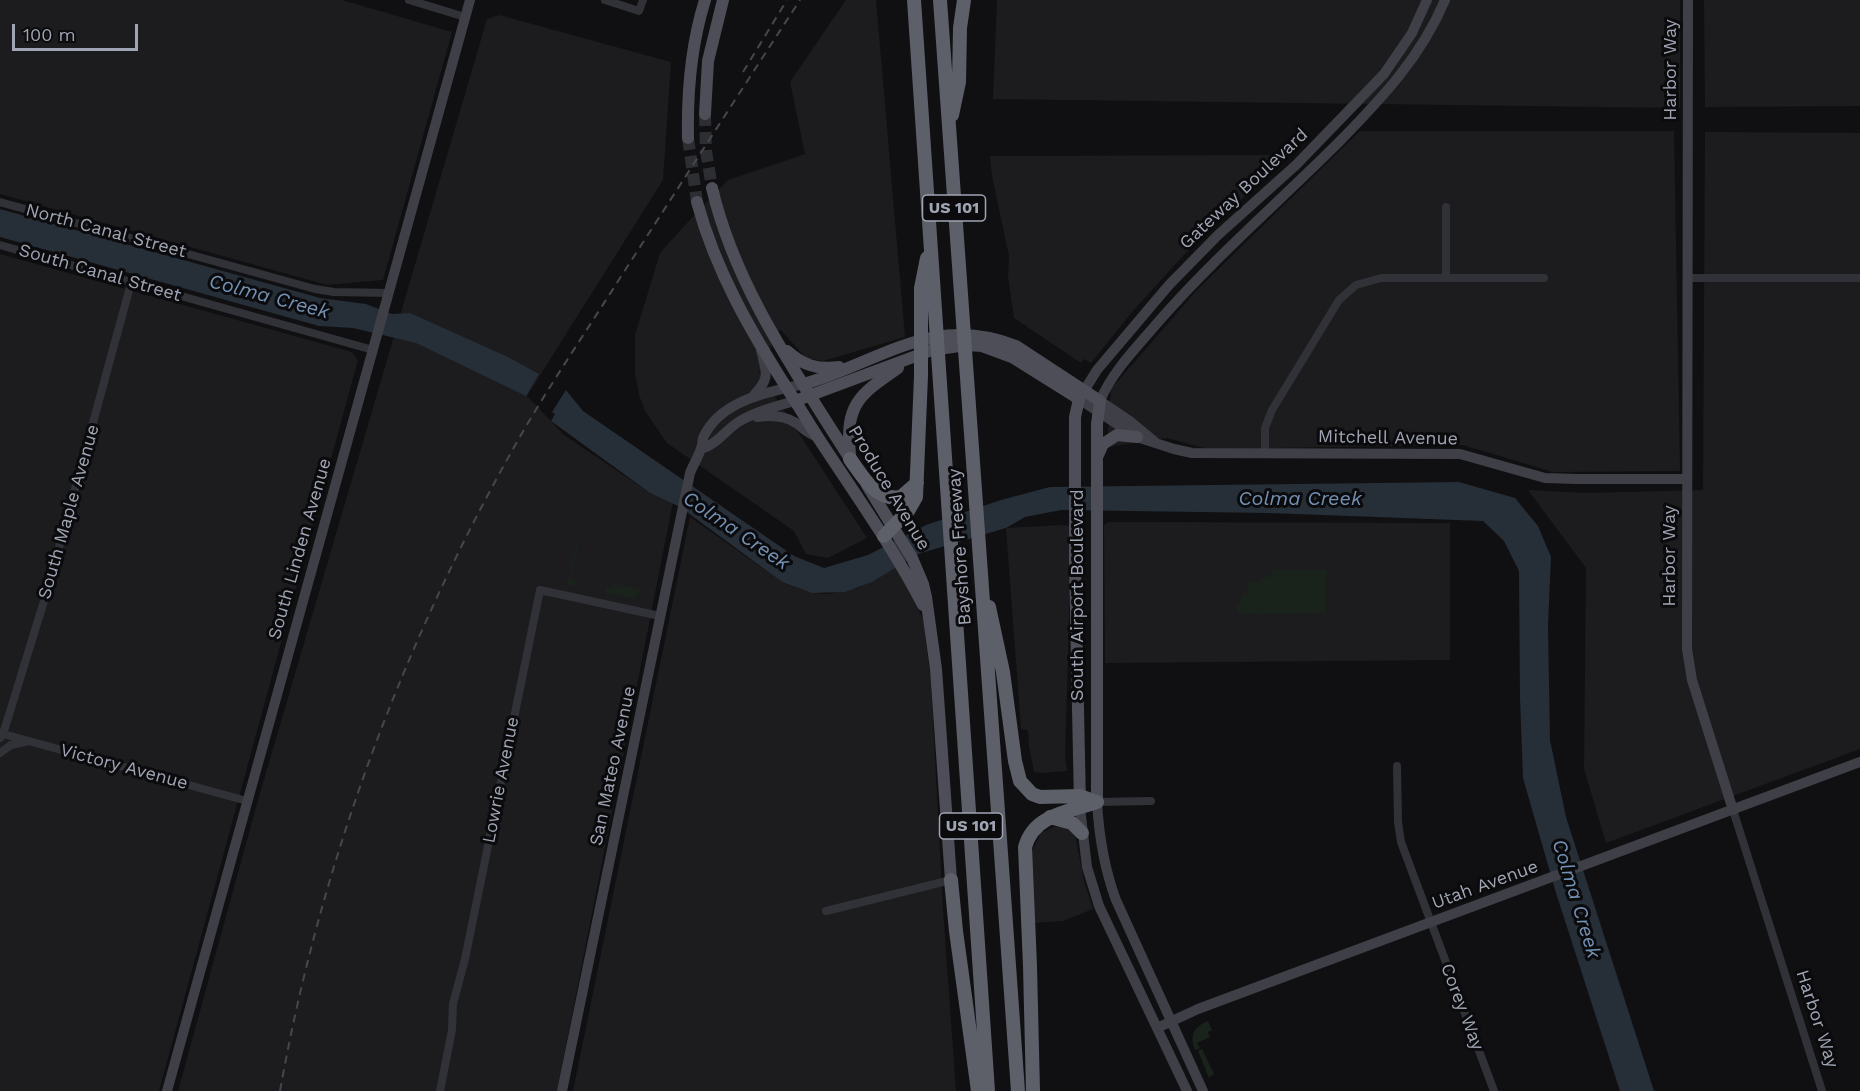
<!DOCTYPE html>
<style>
body{margin:0}
#map{position:relative;width:1860px;height:1091px;overflow:hidden;background:#101012;font-family:"Work Sans",sans-serif}
canvas{display:block}
.scale{position:absolute;left:12px;top:24px;width:126px;height:27px;box-sizing:border-box;border:3px solid #a0a5b4;border-top:0;padding-left:8px;font-size:18px;line-height:21px;white-space:nowrap;color:#a0a5b4;-webkit-text-stroke:4px #0b0b0d;paint-order:stroke}
</style>
<div id="map">
<canvas width="1860" height="1091"></canvas>
<div class="scale">100 m</div>
</div>
<script>
const ctx = document.querySelector('canvas').getContext('2d');
ctx.lineJoin = 'round';
function fillPath(path, color) {
  ctx.fillStyle = color;
  ctx.fill(path, 'evenodd');
}
function strokePath(path, color, width, dash) {
  ctx.strokeStyle = color;
  ctx.lineWidth = width;
  ctx.lineCap = dash ? 'butt' : 'round';
  ctx.setLineDash(dash || []);
  ctx.stroke(path);
}
function write(font, color, halo, rows, align = 'center') {
  ctx.font = font + ' "Work Sans",sans-serif';
  ctx.lineWidth = 6;
  ctx.setLineDash([]);
  ctx.textBaseline = 'middle';
  ctx.strokeStyle = halo;
  ctx.fillStyle = color;
  for (const [text, x, y, turn = 0] of rows) {
    ctx.save();
    ctx.translate(x, y);
    ctx.rotate((+turn || 0) * Math.PI / 180);
    ctx.textAlign = isNaN(turn) ? turn : align;
    if (halo) ctx.strokeText(text, 0, 0);
    ctx.fillText(text, 0, 0);
    ctx.restore();
  }
}
fillPath(new Path2D(`
 M0,0h342l110,32 -69,248 -56,5 -327,-91z
 M846,0h30l29,337 -82,24 -11,-2 -8,-3 -24,-27 -21,43 108,166 -39,20 -22,-4 -12,-23 -127,-88 -22,-32 -6,-16 -4,-22v-38l25,-82 26,-29 42,-44 77,-26 -15,-72z
 M997,0h683v108l-687,-9z
 M1704,0h156v106l-155,1z
 M499,15l172,47 -8,118 -136,216 37,39 86,58 23,9 -116,589h-379l80,-291 229,-781z
 M1360,131h314l6,340 -127,1 -90,-27 -255,4 -41,-11 -60,9 4,-58 86,-99z
 M1705,132l155,1v616l-254,94 -22,-74 2,-201 -58,-78 59,3 116,-3z
 M1291,155l-72,65 -37,37 -50,55 -41,51 -7,-4 -3,4 -67,-45 -6,-42 1,-20 -17,-80 -2,-20z
 M0,254l352,98 6,8 -199,731h-159z
 M690,517l92,65 30,11 17,1 29,-6 40,-22 25,53 8,63 12,227 13,182h-383z
 M1109,522l341,1v137l-345,3 -1,-138z
 M1062,525l7,1v93l-4,138 2,14 -25,2 -8,-1 -5,-26 -1,-16 -7,-1 -15,-201z
 M1056,826l12,3 7,5 9,47 9,28 -30,12 -29,2 -3,-70 10,-20z`), '#1c1c1f');
fillPath(new Path2D(`
 M577,540l2,1 -9,38 7,2 -1,5 -9,-1z
 M1272,570h54v43l-89,1v-10h4v-9h7v-14l11,2 3,-5 9,-2z
 M614,583l24,6 3,-1 -6,11 -30,-6 1,-7 7,1z
 M1208,1021l4,9 -4,2 2,5 -13,6 3,5 -5,2c-6,-15 -1,-23 13,-29z
 M1202,1049l12,25 -5,4 -11,-27z`), '#1a221c');
fillPath(new Path2D(`
 M0,209l320,89 46,6 26,10 18,-1 98,44 31,17 -13,22 -110,-53 -63,-15 -34,-2 -319,-89z
 M566,390l17,21 211,145 30,12 44,-13 58,-30 75,-25 49,-13 409,-5 56,16 23,28 13,31 -3,68 2,115 16,77 88,274h-34l-64,-198 -33,-115 -3,-80 -1,-127 -15,-30 -21,-20 -214,-8 -208,-3 -36,7 -19,11 -88,26 -46,28 -27,10 -33,1 -30,-11 -102,-75 -30,-14 -99,-72 4,-7 -3,-2z`), '#262e37');
strokePath(new Path2D(`
 M705,114l1,37 6,37
 M688,138l9,64`), '#2d2e32', 12, [12, 6]);
strokePath(new Path2D(`
 M409,0l56,17
 M605,0l34,11 4,-11
 M0,202l315,87 19,3 55,1
 M0,245l373,105
 M1446,278v-71
 M1687,278h173
 M1265,454v-26l7,-18 67,-110 17,-15 25,-7h163
 M0,733l247,68
 M0,738l3,-4 45,-146 83,-305
 M0,753l11,-8 18,-4
 M1397,766l1,56 3,20 93,249
 M1097,802l54,-1
 M1733,810l89,281
 M826,911l125,-31
 M440,1091l12,-61 1,-26 12,-45 75,-369 120,26`), '#313237', 8);
strokePath(new Path2D(`
 M1427,0l-15,33 -28,41 -88,91 -78,70 -49,50 -72,85 -18,29 58,38 37,12 18,4 268,1 85,24 32,1h110
 M1688,0l-1,649 5,31 41,130
 M754,395c17,-18 12,-22 7,-45
 M757,417c13,-2 27,-2 39,6 8,5 11,11 21,13
 M1154,441l-23,-19 -31,-21c13,-31 38,-55 59,-80 56,-64 121,-120 181,-180 42,-43 81,-84 105,-141
 M701,449c16,-4 25,-20 39,-28 17,-10 37,-15 55,-20
 M1097,802c2,34 7,66 19,98l87,191
 M1080,808l7,59 12,39 88,185
 M1157,1028l41,-19 662,-247
 M167,1091l303,-1091
 M562,1091l128,-618c3,-8 9,-17 11,-25 2,-5 1,-5 2,-10 17,-38 65,-46 101,-54`), '#3f4047', 10);
strokePath(new Path2D(`
 M705,114l3,-53 15,-61
 M688,138c-1,-47 3,-93 17,-138
 M712,188c24,102 87,189 142,277
 M697,202c19,70 54,130 93,191 10,15 19,31 29,46 36,55 74,108 104,166
 M787,351c15,14 31,19 52,16
 M804,384c76,-22 129,-71 212,-38l84,55 -3,23v378
 M795,401l137,-51 34,-5 16,1 30,11 67,42 -4,18v148l5,239
 M850,455c-5,-51 9,-60 48,-87
 M1098,455l5,-11 14,-9 20,2
 M867,485l45,73 11,26 3,13 10,72 15,211`), '#4d4e57', 12);
strokePath(new Path2D(`
 M914,0l74,1091
 M940,0l78,1091
 M952,115l7,-33 1,-54 4,-28
 M850,459c14,19 25,42 51,38l16,-14
 M884,536l24,-25 8,-14 5,-121v-88l6,-30
 M989,607l14,65 12,89 5,20 12,13 8,3 40,-1 17,6
 M1050,817l22,6 10,10
 M951,880l5,51 22,160
 M1033,1091l-3,-125 -5,-119c9,-33 44,-35 72,-45`), '#5d5f69', 14);
strokePath(new Path2D(`
 M743,72l44,-72
 M280,1091c40,-225 121,-443 233,-642 33,-59 71,-114 107,-171 60,-93 120,-186 180,-278`), '#46474e', 2, [8, 6]);
for (const [x, y, w] of [
 [954,208,63],
 [971,826,63]
]) {
  const box = new Path2D();
  box.roundRect(x - w / 2, y - 13, w, 26, 4.5);
  ctx.fillStyle = '#0b0b0d';
  ctx.fill(box);
  strokePath(box, '#a0a5b4', 1.5);
}
write('bold 16px', '#a0a5b4', null, [
 ["US 101",954,208],
 ["US 101",971,826]
]);
write('18px', '#a0a5b4', '#0b0b0d', [
 ["Harbor Way",1671,70,-90],
 ["Gateway Boulevard",1244,189,-43],
 ["North Canal Street",106,231,15],
 ["South Canal Street",100,273,16],
 ["Mitchell Avenue",1388,438,1],
 ["Produce Avenue",889,488,59],
 ["South Maple Avenue",69,512,-74],
 ["Bayshore Freeway",960,547,-94],
 ["South Linden Avenue",300,549,-74],
 ["Harbor Way",1670,556,-90],
 ["South Airport Boulevard",1078,595,-90],
 ["San Mateo Avenue",613,766,-78],
 ["Victory Avenue",124,767,15],
 ["Lowrie Avenue",501,780,-79],
 ["Utah Avenue",1485,885,-20],
 ["Corey Way",1462,1007,69],
 ["Harbor Way",1817,1019,72]
]);
write('italic 20px', '#7391b4', '#0b0b0d', [
 ["Colma Creek",269,297,15],
 ["Colma Creek",1300,499],
 ["Colma Creek",736,531,34],
 ["Colma Creek",1576,899,73]
]);
</script>
